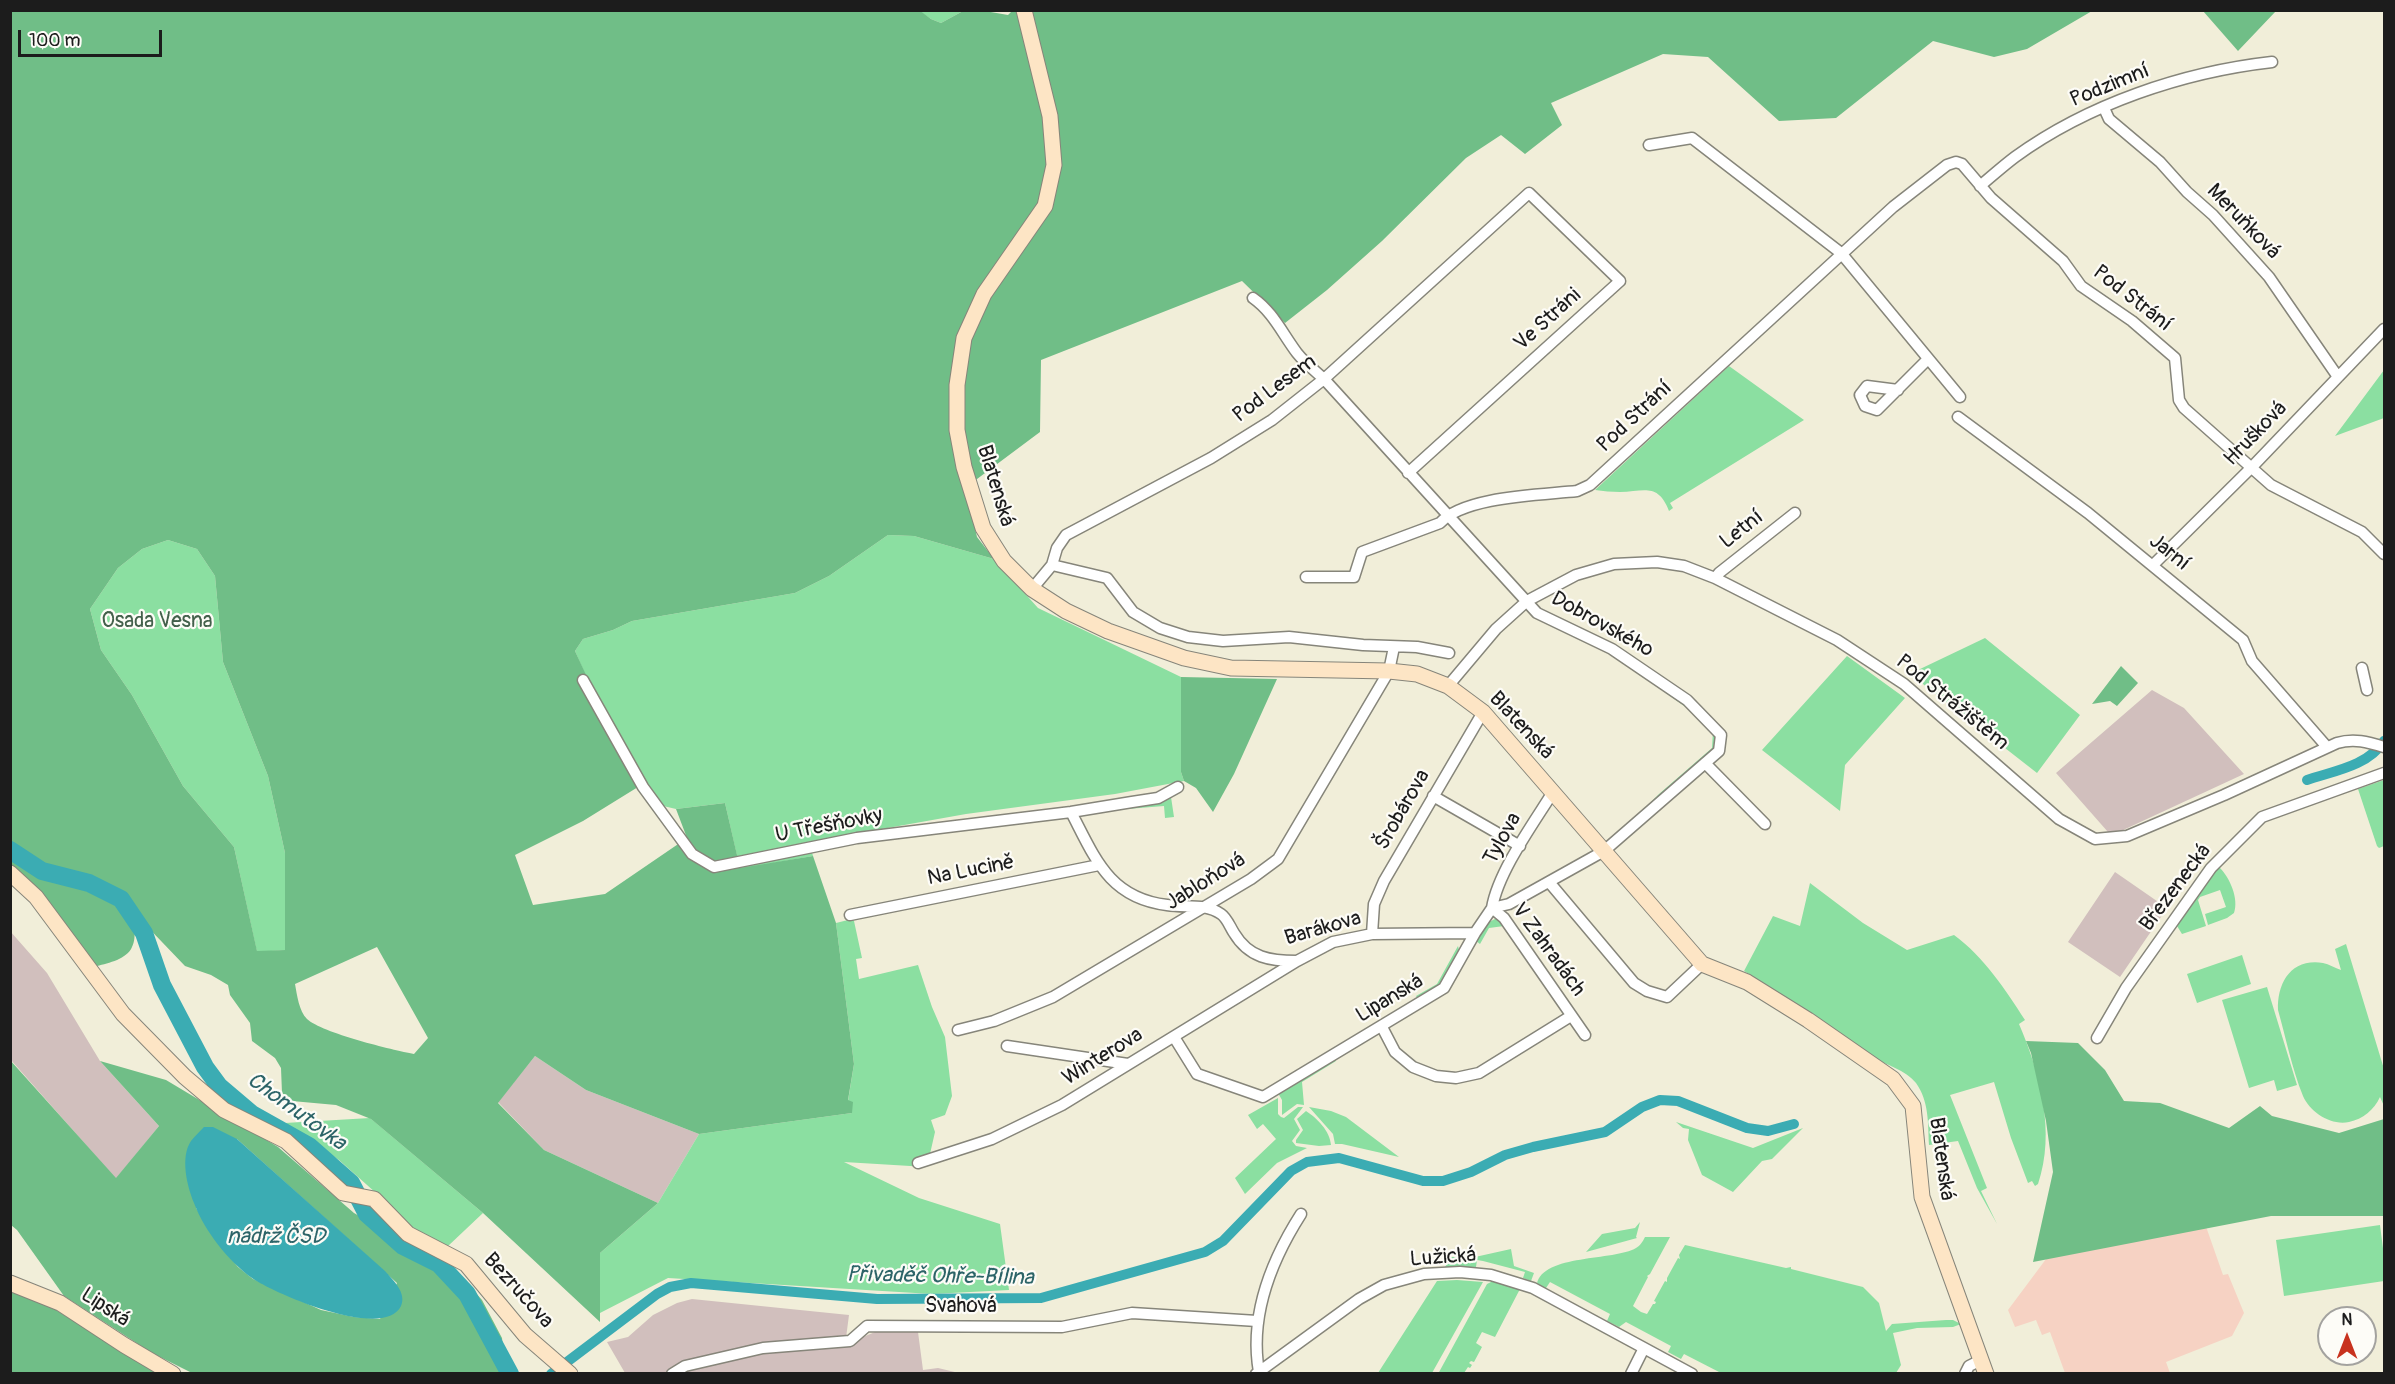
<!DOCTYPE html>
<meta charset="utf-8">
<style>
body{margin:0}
#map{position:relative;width:2395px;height:1384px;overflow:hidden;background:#f1eed9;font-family:Pangolin,sans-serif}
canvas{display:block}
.frame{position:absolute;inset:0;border:12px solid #1c1c1c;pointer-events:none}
.north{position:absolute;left:2317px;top:1306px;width:60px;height:60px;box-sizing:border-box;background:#fdfcf7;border:2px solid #a3a29f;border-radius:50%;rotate:0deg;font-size:16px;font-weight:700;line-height:24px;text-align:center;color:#1c1c1c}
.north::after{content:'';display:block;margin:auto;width:21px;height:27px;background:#c8321e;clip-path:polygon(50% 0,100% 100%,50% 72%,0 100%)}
.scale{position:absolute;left:18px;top:30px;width:144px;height:27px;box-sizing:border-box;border:3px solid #1c1c1c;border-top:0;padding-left:8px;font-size:18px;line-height:21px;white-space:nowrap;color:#1c1c1c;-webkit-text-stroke:4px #fdfcf7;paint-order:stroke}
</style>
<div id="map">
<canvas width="2395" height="1384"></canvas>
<div class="frame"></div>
<div class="north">N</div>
<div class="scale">100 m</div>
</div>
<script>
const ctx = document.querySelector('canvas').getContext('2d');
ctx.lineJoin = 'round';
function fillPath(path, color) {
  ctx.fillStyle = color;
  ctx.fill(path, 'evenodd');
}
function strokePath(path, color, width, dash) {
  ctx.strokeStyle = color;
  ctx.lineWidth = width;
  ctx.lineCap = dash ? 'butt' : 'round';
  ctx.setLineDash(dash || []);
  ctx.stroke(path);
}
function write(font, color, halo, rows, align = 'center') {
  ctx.font = font + ' Pangolin,sans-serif';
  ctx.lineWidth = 4.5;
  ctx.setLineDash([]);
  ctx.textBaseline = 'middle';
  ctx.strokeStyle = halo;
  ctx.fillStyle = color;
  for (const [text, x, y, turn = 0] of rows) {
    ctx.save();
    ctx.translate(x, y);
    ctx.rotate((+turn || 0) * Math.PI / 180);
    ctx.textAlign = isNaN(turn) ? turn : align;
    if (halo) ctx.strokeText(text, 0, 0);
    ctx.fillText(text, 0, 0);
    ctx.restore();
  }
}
fillPath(new Path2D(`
 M2099,1188l104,30 20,57 5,-1 16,39 -12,23 -66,26 4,11h-105l-15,-41 -8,3 -6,-15 -21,7 -7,-17z`), '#f6d2c3');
fillPath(new Path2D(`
 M2152,690l32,18 60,66 -123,57 -13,1 -52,-59z
 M2115,872l52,36 -47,69 -52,-35z
 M10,931l37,42 53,88 59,65 -43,53 -105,-119z
 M535,1056l51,34 113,44 -41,69 -114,-53 -46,-48z
 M692,1299l157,16 -3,23 17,-1 17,-7 38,2 5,38 15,-2 21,5h-334l-18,-31 21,-5 25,-22 24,-12z`), '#d1bfbd');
fillPath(new Path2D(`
 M919,11h44l-22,12 -10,-4z
 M1729,366l75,54 -134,83 3,5 -4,3c-11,-29 -26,-19 -49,-19 -8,0 -17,-1 -25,-2z
 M2384,370v48l-49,18z
 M888,535l26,1 80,23 44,49 143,69v95l3,9 -69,13 -149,20 -157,28 4,14 -73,13 -15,-66 -49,6 -17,-4 -70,-122 -14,-32 8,-12 30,-9 19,-9 163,-28 34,-17z
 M168,540l29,9 18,27 8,86 45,114 17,77v97l-28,2 -23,-105 -51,-61 -51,-91 -31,-45 -11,-41 28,-41 24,-19z
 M1985,638l95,77 -43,58 -123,-96 4,-7z
 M1614,656l84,58 18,19 -3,16 -103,94 49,-49 53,-46 1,-17 -19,-18z
 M1847,656l58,42 -60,67 -5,46 -78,-61z
 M2384,780v66l-5,2 -2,-2 -19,-57z
 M1171,797l3,20 -9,1 -1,-12 -37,3 15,-8z
 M2217,868h3c10,10 19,31 14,45l-7,5 -19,7 -3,-11 21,-7 -6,-17 -20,7 -2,3 8,26 -24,8 -5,-8z
 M1810,883l53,40 44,27 47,-15c30,22 51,54 71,85l-6,4c21,49 37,108 19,160l-3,2 -3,-5 -4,2 -17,-45 -17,-56 -44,13 37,93 -6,3 16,33 -20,-36 -19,-47 -29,4c-1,-22 0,-44 -13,-62 -10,-13 -31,-18 -44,-27 -42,-28 -83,-58 -128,-85l29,-55 27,10z
 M1497,918l7,8 -15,2 -9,16 -4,-3 11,-18z
 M852,919l2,2 8,37 -6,1 3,20 59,-14 14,42 13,30 7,59 -7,19 -14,5 4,12 -8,35 -83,-5 75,36 81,26 9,66 -77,4 -264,-16 -68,35v-60l58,-50 41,-69 153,-21 -4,-12 6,-37 -18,-141z
 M2346,944l38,125v37l-4,-9c-6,13 -17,22 -31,25 -18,4 -39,-10 -46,-26 -11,-27 -17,-58 -25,-86 -1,-27 13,-52 45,-47 6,1 12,5 18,7l-6,-21z
 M1458,946l1,4 -20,37 -2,-2 -5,7 -3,-1 -8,5 -2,5 -3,-5 21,-12z
 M2242,955l9,29 -54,19 -10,-29z
 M2267,987l30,98 -20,6 -3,-11 -25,8 -27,-88z
 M1335,1058l1,3 -34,21 2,23 -7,-1 -15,11v-15l-4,-7z
 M1278,1098v16l3,3 3,1 14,-11h5l-9,12 6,11 -8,11 4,5 11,2 -30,15 -32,31 -10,-16 41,-39 -13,-15 -6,5 -9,-14z
 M1309,1107l22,4 15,6 53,40 -57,-13h-7l-2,-10z
 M1306,1111c11,7 24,20 25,34l-12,1 -23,-3v-3l7,-10 -6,-11z
 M370,1118l113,95 -36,34 -37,-16 -34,-38 -37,-33 -54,-37z
 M1676,1122l77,26 50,-20 -31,31 -10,2 -29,31 -31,-17 -14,-35 1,-11 -6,-1z
 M1640,1222l-4,15 1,1 -51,14 16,-18 33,-6z
 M2380,1225l4,31v25l-100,15 -8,-56z
 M1645,1237h25l-20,37 -3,2 1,1 -15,29 8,6 6,2 6,-10h2l1,-2 -2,-1 11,-20 2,1v-4l11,-20 2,1 -1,-4 6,-10 101,23 5,-1v2l72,18 16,16 7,28 6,-7 54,-4h7l8,4 -8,3 -36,1 -24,5 8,32 -5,8h-175l-37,-19 -3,5 -13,-7 3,-6 -45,-24 -7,5 -12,-6 3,-7 -60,-32 -4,6h-4l-5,-4c6,-30 77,-23 99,-36 4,-2 7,-7 9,-11z
 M1511,1249l3,17 20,7 -3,8 -8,-3 2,-6 -42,-11 -6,-1 -1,7 -4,1 -27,-1 6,-10h24z
 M1457,1280l26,2 -51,91h-54l59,-92z
 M1493,1281l27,8 -25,48 -13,-5 -6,11 6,4 -8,15 -3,-1 -2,2 3,2 -2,3 -2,-1 -4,6 -26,1 49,-90z`), '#8bdfa1');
fillPath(new Path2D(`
 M919,10l12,9 10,4 22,-12h22l23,4 4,-4h7l26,106 4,48 -9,39 -81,132 8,158 10,43 17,22 -80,-23 -26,-1 -59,41 -34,17 -163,28 -19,9 -30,9 -8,12 63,136 -55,34 -68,34 18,50 72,-11 82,-56 -11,-29 49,-6 15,65 73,-12 23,67 18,141 -6,36 5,2 -1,11 -153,21 -113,-44 -51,-34 -37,47 46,47 114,53 -58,50v69l-117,-109 -112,-94 -35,-14 -44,-4 -10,-8 -1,-25 -6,-10 -23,-17 -2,-18 -20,-28 -2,-10 -17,-10 -26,-9 -46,-48c-7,13 -2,19 -7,29 -5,12 -23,16 -35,19l-57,-73 -29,-28 -1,-854zM168,540l29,9 18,27 8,86 45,114 17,77v97l-28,1 -23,-104 -51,-61 -51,-91 -31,-45 -11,-41 28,-41 24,-19zM377,947l51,91 -14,16c-21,-4 -92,-21 -107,-35 -8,-8 -10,-24 -12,-35z
 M1029,11h1063l-65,38 -33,8 -61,-16 -97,77 -57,3 -71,-64 -45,-3 -112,49 11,22 -37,29 -24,-19 -35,23 -84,83 -55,49 -42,33 -43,-42 -201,79 -1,72 -67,50 -10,-53 -1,-44 7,-46 19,-43 72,-130z
 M2203,11h73l-38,40z
 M2121,666l17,17 -21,23 -7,-5 -18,3z
 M1181,677l96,2 -43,95 -21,38 -17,-24 -12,-7 -3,-9z
 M2026,1041l52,2 27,27 19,31 36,2 69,25 31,-22 12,10 67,17 45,-14v97h-113l-238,46 20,-90 -7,-51 -15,-68z
 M10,1060l106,118 43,-52 -59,-65 66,19 112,67 76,66 102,58 26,29 20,38 4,35h-314l-40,-20 -88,-57 -47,-66 -6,-5zM237,1139l160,144 -17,36 -26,-2 -33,-7 -68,-31 -15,-12 -15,-18 -27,-41z
 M11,1291l45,19 100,63h-145z`), '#70be87');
fillPath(new Path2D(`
 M204,1127h9l24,12 148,132c8,9 22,22 16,35 -17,35 -126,-12 -149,-28 -24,-17 -48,-48 -58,-75 -7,-17 -14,-46 -3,-62 4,-5 9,-10 13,-14z`), '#3bacb3');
strokePath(new Path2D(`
 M2307,780c27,-9 61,-14 77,-39
 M551,1374l106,-80 13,-7 21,-4 186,16 164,-1 164,-46 18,-11 68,-70 16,-9 32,-4 84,23h20l28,-9 34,-17 28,-8 72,-15 37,-25 18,-7 18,1 69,27 21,3 26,-7`), '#3bacb3', 10);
strokePath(new Path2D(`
 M10,850l32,21 47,12 32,16 23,34 18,52 43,82 14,19 33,28 57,32 42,37 16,31 36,32 36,18 28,30 43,80`), '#3bacb3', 18);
const street = new Path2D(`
 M2104,108l5,11 51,43 27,30 26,23 56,62 69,100
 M1649,145l43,-7 149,115 119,144
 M1980,186c12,-10 23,-20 35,-29 73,-53 168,-85 257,-95
 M1898,390l-31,-4 -7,9 5,11 12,4 51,-51
 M1958,417l130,96 155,127 9,21 75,86
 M1052,565l55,13 26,34 27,16 28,9 35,4 66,-4 74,8 54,2 32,6
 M2153,565l99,-98 132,-138
 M1306,577h48l8,-25 78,-29c24,-27 101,-28 137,-32l13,-6 303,-278 54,-42 9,-3 6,2 29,34 72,63 18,25 51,35 43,37 4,42 5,8 87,77 91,47 22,22
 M1715,578l4,-5 76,-60
 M1032,589l20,-24 5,-17 9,-13 145,-77 61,-38 52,-41 205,-186 91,88 -212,192
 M2362,668l5,22
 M583,680l60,107 49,67 22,13 143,-29 214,-26 61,-10 26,-4 20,-11
 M1448,686l48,-57 31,-28 49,-26 38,-11 43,-2 27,4 31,12 122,62 67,44 155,135 36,20 32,-3 97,-41 113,-52c17,-5 31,-1 47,4
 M1705,763l60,61
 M1433,796l87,50
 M1071,812c24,46 38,86 96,93 19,3 38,-2 54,9 6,4 9,13 13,19 15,25 36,28 63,28
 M1549,882l85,101 13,8 20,6 35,-33
 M1492,908l12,10 81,117
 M1492,908c6,-36 41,-84 61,-116
 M850,915l249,-50
 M1372,934l2,-30 10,-23 99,-169
 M1382,1027l13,25 18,15 23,9 20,2 23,-5 92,-57
 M958,1030l36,-9 59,-24 198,-118 27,-20 111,-188 5,-24
 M1174,1037l23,37 66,23 181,-109 31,-55 17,-25 17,-4 95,-53 115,-100 2,-16 -34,-35 -75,-51 -75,-36 -213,-234c-9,-8 -20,-17 -27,-26 -15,-20 -24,-41 -44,-55
 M2097,1038l29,-50 85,-120 51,-51 122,-44
 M1007,1046l121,18
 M918,1163l74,-24 70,-34 235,-144 36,-19 39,-8 103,-1
 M1259,1372c-10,-57 12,-111 42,-158
 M672,1374l13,-8 78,-18 87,-7 17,-15 195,1 70,-14 125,8
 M1256,1374l103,-75 25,-14 40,-11 36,-2 31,3 42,13 159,86
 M1631,1374l13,-26
 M1965,1374l4,-8 12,-6`);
const secondary = new Path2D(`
 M1024,10l26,106 4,49 -9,41 -61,88 -20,44 -7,47v45l7,37 19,61 21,33 28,28 34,22 42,20 76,27 47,10 158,3 28,3 31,12 35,26 219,252 45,18 61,38 85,59 20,27 9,91 64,177
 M10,873l26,24 87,117 62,63 39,33 62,31 57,52 31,6 34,35 58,30 59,71 45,39
 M10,1283l50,20 64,42 49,29`);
strokePath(street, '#86857a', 13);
strokePath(secondary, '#86857a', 17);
strokePath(street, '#fff', 10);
strokePath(secondary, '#fde5c5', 15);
write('21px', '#1c1c1c', '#fdfcf7', [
 ["Podzimní",2110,86,-22],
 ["Meruňková",2243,222,46],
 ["Pod Strání",2132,299,38],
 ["Ve Stráni",1548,320,-42],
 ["Pod Lesem",1275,389,-37],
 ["Pod Strání",1635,417,-43],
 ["Hrušková",2256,434,-46],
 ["Blatenská",995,486,73],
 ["Letní",1742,530,-38],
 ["Jarní",2169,553,39],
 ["Dobrovského",1602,625,29],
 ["Pod Strážištěm",1952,703,39],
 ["Blatenská",1521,726,47],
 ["Šrobárova",1403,810,-60],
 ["U Třešňovky",829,826,-11],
 ["Tylova",1503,839,-61],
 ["Na Lucině",971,871,-11],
 ["Jabloňová",1206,882,-32],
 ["Březenecká",2176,888,-53],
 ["Barákova",1323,929,-16],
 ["V Zahradách",1548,950,54],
 ["Lipanská",1390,999,-31],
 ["Winterova",1103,1057,-32],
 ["Blatenská",1941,1159,82],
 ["Lužická",1443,1258,-4],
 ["Bezručova",518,1291,48],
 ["Svahová",961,1307],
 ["Lipská",105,1308,33]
]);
write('21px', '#43604b', '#fdfcf7', [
 ["Osada Vesna",157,622]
]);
write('italic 22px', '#2c6468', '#fdfcf7', [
 ["Chomutovka",296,1112,36],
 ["nádrž ČSD",276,1237],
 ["Přivaděč Ohře-Bílina",940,1277,1]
]);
</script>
